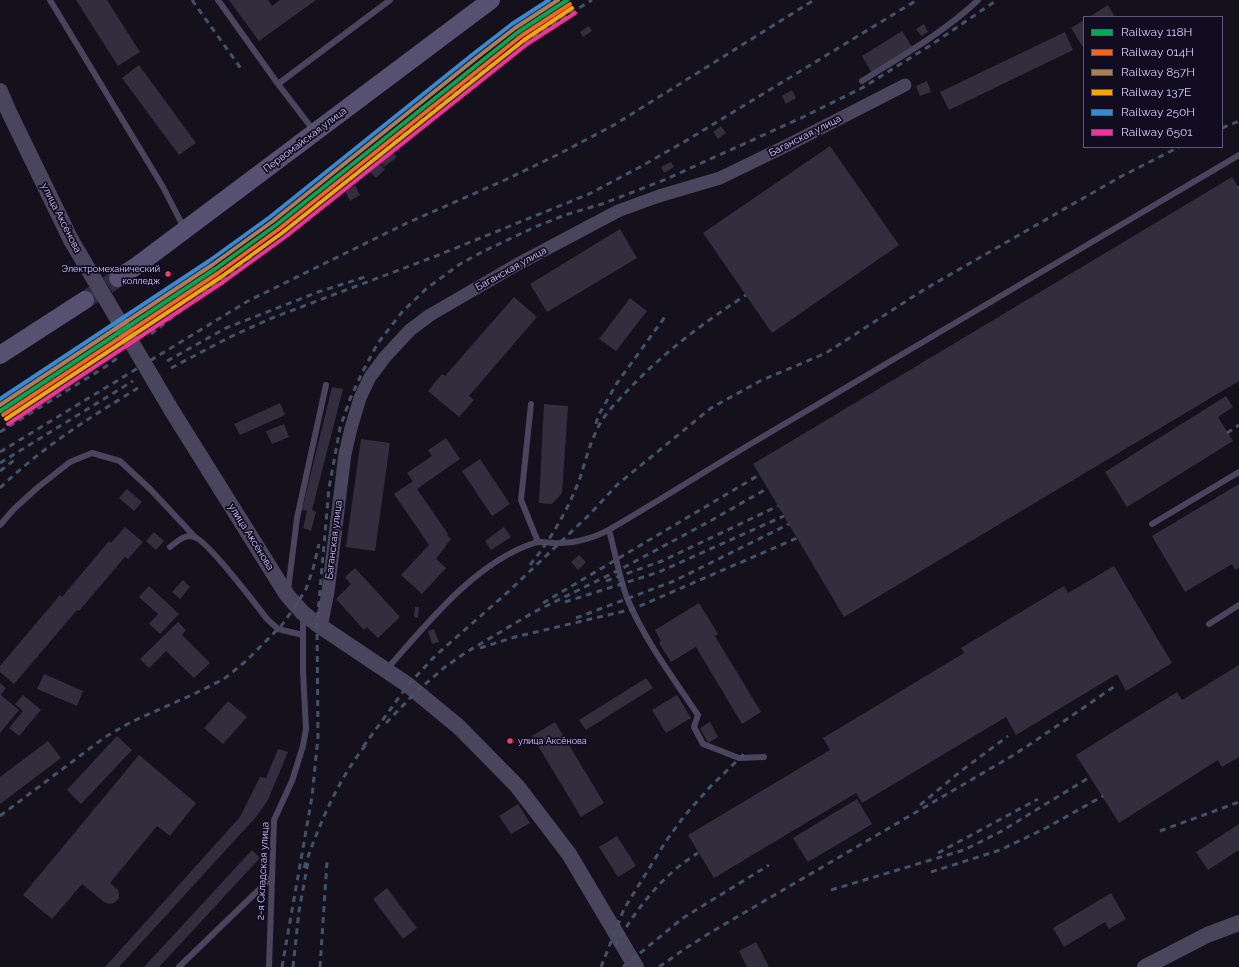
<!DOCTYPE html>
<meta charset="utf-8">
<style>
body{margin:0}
#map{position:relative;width:1239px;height:967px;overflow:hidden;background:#14101c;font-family:Raleway,sans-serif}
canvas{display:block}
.legend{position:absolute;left:1083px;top:16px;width:140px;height:132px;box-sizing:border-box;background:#120c20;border:1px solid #615879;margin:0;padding:5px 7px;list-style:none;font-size:12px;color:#d8cbff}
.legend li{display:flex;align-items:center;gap:8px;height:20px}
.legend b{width:20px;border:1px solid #615879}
</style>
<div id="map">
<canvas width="1239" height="967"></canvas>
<ul class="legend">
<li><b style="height:5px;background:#00a651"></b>Railway 118Н</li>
<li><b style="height:5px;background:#f26522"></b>Railway 014Н</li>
<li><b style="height:5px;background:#b07c57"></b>Railway 857Н</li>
<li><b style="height:5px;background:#f7a600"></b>Railway 137Е</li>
<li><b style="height:5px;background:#338bd7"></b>Railway 250Н</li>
<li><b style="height:5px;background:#ef339a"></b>Railway 6501</li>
</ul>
</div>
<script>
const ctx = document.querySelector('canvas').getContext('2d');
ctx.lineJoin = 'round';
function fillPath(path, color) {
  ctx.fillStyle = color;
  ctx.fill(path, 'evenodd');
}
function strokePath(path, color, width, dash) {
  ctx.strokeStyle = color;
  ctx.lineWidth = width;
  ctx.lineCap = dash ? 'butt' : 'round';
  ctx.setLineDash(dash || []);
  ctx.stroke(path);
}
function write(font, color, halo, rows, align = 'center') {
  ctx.font = font + ' Raleway,sans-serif';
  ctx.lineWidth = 3.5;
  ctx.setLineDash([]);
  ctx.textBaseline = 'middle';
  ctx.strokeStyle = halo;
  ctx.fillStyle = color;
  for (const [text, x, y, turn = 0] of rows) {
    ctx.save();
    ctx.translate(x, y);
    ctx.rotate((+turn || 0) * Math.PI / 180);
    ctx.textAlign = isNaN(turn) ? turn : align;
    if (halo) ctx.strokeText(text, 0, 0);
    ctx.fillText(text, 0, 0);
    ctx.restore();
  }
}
fillPath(new Path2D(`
 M76,0h31l33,52 -22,14z
 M229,0h39l4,6 8,-6h36l-57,41z
 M1108,5l7,12h-26z
 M1084,20v25l-2,1 -11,-18z
 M924,24l4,8 -7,4 -5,-7z
 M589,26l3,5 -9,6 -3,-5z
 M902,31l11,17 -41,25 -10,-17z
 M1065,32l8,18 -124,60 -9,-18z
 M139,65l57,78 -17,12 -57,-77z
 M927,81l4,11 -11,4 -4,-10z
 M792,90l4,8 -10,6 -4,-8z
 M721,126l5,7 -8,6 -5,-7z
 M830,146l69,99 -127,88 -69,-100z
 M391,150l6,7 -13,10 -6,-8z
 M378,162l7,7 -9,9 -7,-7z
 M671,162l3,5 -10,6 -3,-6z
 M1232,177l7,11v193l-395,236 -91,-153z
 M355,185l5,10 -10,6 -5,-10z
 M620,229l17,29 -90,54 -17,-28z
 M514,297l23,20 -68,79 5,4 -15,17 -31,-26 14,-17 3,2z
 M630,298l17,13 -31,40 -17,-12z
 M332,387l11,2 -31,121 4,2 -5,19 -8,-3 4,-17 -5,-1z
 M1226,396l7,11 -15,10 15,24 -106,66 -22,-35z
 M280,403l5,12 -45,20 -6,-11z
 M544,404l24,2 -6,87 -10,11 -13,-1z
 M284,424l5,13 -17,7 -6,-13z
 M446,438l14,21 -43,30 31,45 -1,1 4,4 -15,20 10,9 -24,26 -21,-19 28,-30 -35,-51 19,-13 -6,-8 25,-17 -4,-6z
 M361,439l29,4 -15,108 -29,-4z
 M480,459l30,45 -18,12 -30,-45z
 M1239,484v84l-4,2 -3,-6 -47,28 -33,-56z
 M127,489l15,13 -8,9 -15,-13z
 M125,527l18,15 -15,17 -3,-2 -46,54 -2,-1 -63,74 -14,-12v-6l60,-71 2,2 47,-56 2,2z
 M504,527l7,10 -20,13 -6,-9z
 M154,532l10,9 -8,9 -10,-9z
 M579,555l7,7 -8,8 -7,-8z
 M1114,566l58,97 -46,28 -9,-17 -101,61 -10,-18 -144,86 -6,-10 -142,85 -26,-43 142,-85 -7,-12 141,-85 -3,-5 103,-62 4,7z
 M355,568l45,49 -22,21 -11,-11 -3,3 -28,-31 15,-15 -6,-7z
 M183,580l7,7 -10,12 -8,-7z
 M149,586l30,28 -19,20 -11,-10 9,-10 -19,-17z
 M699,603l19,31 -3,2 46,76 -19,12 -46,-77 -25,15 -12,-19 2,-2 -6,-11z
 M415,607h4l-1,11 -4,-1z
 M178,622l8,8 -4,5 28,28 -16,15 -28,-27 -17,17 -9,-9z
 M434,629l5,13 -7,2 -4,-13z
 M1239,665v92l-17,10 -4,-7 -99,63 -43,-68 101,-63 5,8z
 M44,674l39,17 -6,15 -40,-17z
 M646,678l7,10 -67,42 -7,-10z
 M0,683l6,5 -5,7 18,15 -19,23z
 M23,695l18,15 -22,26 -10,-8 14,-17 -8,-7z
 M677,695l14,23 -25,15 -14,-23z
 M228,701l19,16 -24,27 -19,-16z
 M555,722l49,81 -23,14 -49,-81z
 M710,722l8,15 -10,6 -8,-15z
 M117,736l15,14 -51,54 -14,-14z
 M48,741l13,17 -61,46v-27z
 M278,749l10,3 -20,48 -12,17 -137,150h-14l135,-150 20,-40 6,1z
 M139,755l57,48 -26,33 -13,-10 -47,57 8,7 1,4v4l-5,5 -5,1 -5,-2 -22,-18 -30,35 -29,-24z
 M857,799l15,25 -64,38 -15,-24z
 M518,804l12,19 -19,11 -12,-18z
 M1239,824v26l-31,20 -12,-18z
 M617,836l19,30 -18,11 -19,-30z
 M252,850l8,8 -101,109h-15z
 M387,888l30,40 -14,11 -30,-40z
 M1111,893l15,26 -17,10 -4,-7 -41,25 -11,-19z
 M756,942l13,25h-22l-8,-16z`), '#322e3e');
strokePath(new Path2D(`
 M85,300l33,-22`), '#312c3e', 18, [18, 9]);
strokePath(new Path2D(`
 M50,0l113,187 21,41
 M218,0l60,84
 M862,81c38,-24 84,-50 116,-81
 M314,131l-36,-47 112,-84
 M531,404l-10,96 17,42
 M1152,524l87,-52
 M0,525l14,-16 23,-21 33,-26 22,-9 28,8 31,29 44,47
 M609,530c6,22 10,46 18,68 17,41 46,80 71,117l-4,12 9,17 36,14 25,-1
 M170,547c8,-6 14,-13 24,-10 12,2 63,69 73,82l11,10 25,6
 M288,590l9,-72 29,-133
 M1209,624l30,-19
 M386,670c41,-46 88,-107 148,-127 8,-3 17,1 25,0 18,0 38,-6 53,-15 50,-29 98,-60 147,-89 160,-95 320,-189 480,-284
 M179,967l93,-90
 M269,967l5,-147 18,-39 11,-35 3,-17 -3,-58v-54`), '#49455d', 6);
strokePath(new Path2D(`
 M321,627l7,-35 17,-138 6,-26 9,-30 10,-21 15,-20 25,-27 20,-15 88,-51 100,-53 41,-15 61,-18 70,-34 115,-59`), '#49455d', 13);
strokePath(new Path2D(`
 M0,91l8,19 63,130
 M172,411l115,184 16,18 14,11 91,61 51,42 58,59 52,68 67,113
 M1145,967l62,-32 32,-12`), '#49455d', 16);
strokePath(new Path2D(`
 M118,278l20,-13 353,-265
 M0,355l85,-55`), '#565170', 18);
strokePath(new Path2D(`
 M192,0l50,70
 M1222,128l17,-7
 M1238,188l1,-1
 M151,334l132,-102 201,-162 41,-29 67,-41
 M167,361l59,-33 92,-36 47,-15
 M171,368l59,-31 42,-19 164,-62 153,-62 51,-27 49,-28 228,-139
 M596,424l2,-8 19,-33 50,-69
 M0,432l105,-65 14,-10
 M1227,433l12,-8
 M0,452l248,-151 159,-78 98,-43 52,-25 57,-30 200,-125
 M0,463l133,-82
 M0,471l17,-13
 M0,488c41,-40 89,-70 138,-100
 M530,565c21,-26 38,-55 50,-87 6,-19 11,-39 21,-56 7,-12 18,-22 27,-32 35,-37 75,-67 118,-95
 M606,581l56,-20 116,-55
 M565,602l94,-30 125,-56
 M543,603l216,-128
 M576,618l98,-37 115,-57
 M480,648l35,-11 118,-28 164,-71
 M386,723l30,-31 29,-25 20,-14 69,-41 85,-42 93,-50 56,-32
 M363,747l45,-62 28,-30 73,-64 80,-76 29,-31 93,-76 49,-27 66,-28 99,-64 195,-112 59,-30
 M920,805l41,-34 47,-35
 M0,816l105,-79 26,-15 63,-28 30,-15 22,-18 36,-36 14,-20 10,-16 7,-20 6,-25
 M1160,831l79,-29
 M938,853l100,-54
 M304,868c13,-37 27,-72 48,-104 5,-7 9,-14 15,-20
 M931,872l69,-22 46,-22 57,-32
 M831,890l133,-40 36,-18 90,-55
 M615,946c20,-36 48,-72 83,-93
 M282,967l30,-170 6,-60 -1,-113 12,-136 11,-60 10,-29 13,-28 15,-28 24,-31 24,-23 34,-25 24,-13 51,-24 30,-12 37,-11 62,-24 137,-62 61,-30 69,-43 66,-45
 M293,967l6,-56 9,-49
 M320,967l7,-105
 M601,967l23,-58 42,-68 19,-26 25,-28 34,-33
 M623,967l60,-49 86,-53
 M659,967l27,-19 27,-17 299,-175 23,-15 80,-55`), '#425267', 3, [6, 5]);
strokePath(new Path2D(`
 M71,240l101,171`), '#49455d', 16);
strokePath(new Path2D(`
 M0,411l215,-142 61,-44 242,-193 49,-32`), '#00a651', 4);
strokePath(new Path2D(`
 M3,415l215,-142 61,-44 242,-193 49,-32`), '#f26522', 4);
strokePath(new Path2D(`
 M0,405l212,-140 61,-44 202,-162 40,-31 43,-28`), '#b07c57', 4);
strokePath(new Path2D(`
 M6,419l215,-142 61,-44 242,-193 48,-32`), '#f7a600', 4);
strokePath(new Path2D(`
 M0,399l209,-138 61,-44 202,-162 40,-31 37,-24`), '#338bd7', 4);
strokePath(new Path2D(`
 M8,424l215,-142 62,-45 242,-193 48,-31`), '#ef339a', 4);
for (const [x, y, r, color] of [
 [168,274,3.5,"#f24062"],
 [510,741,3.5,"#f24062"]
]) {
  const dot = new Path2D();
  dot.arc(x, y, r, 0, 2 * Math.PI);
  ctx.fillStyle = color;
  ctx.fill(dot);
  strokePath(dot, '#120c20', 1.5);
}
write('9px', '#d8cbff', '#120c20', [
 ["Электромеханический",160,269],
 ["колледж",160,281],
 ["улица Аксёнова",518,741,"left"]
], 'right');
write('10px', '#d8cbff', '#120c20', [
 ["Баганская улица",805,136,-27],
 ["Первомайская улица",305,140,-37],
 ["улица Аксёнова",61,218,63],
 ["Баганская улица",511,269,-29],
 ["улица Аксёнова",251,537,58],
 ["Баганская улица",334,540,-83],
 ["2-я Складская улица",263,871,-87]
]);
</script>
